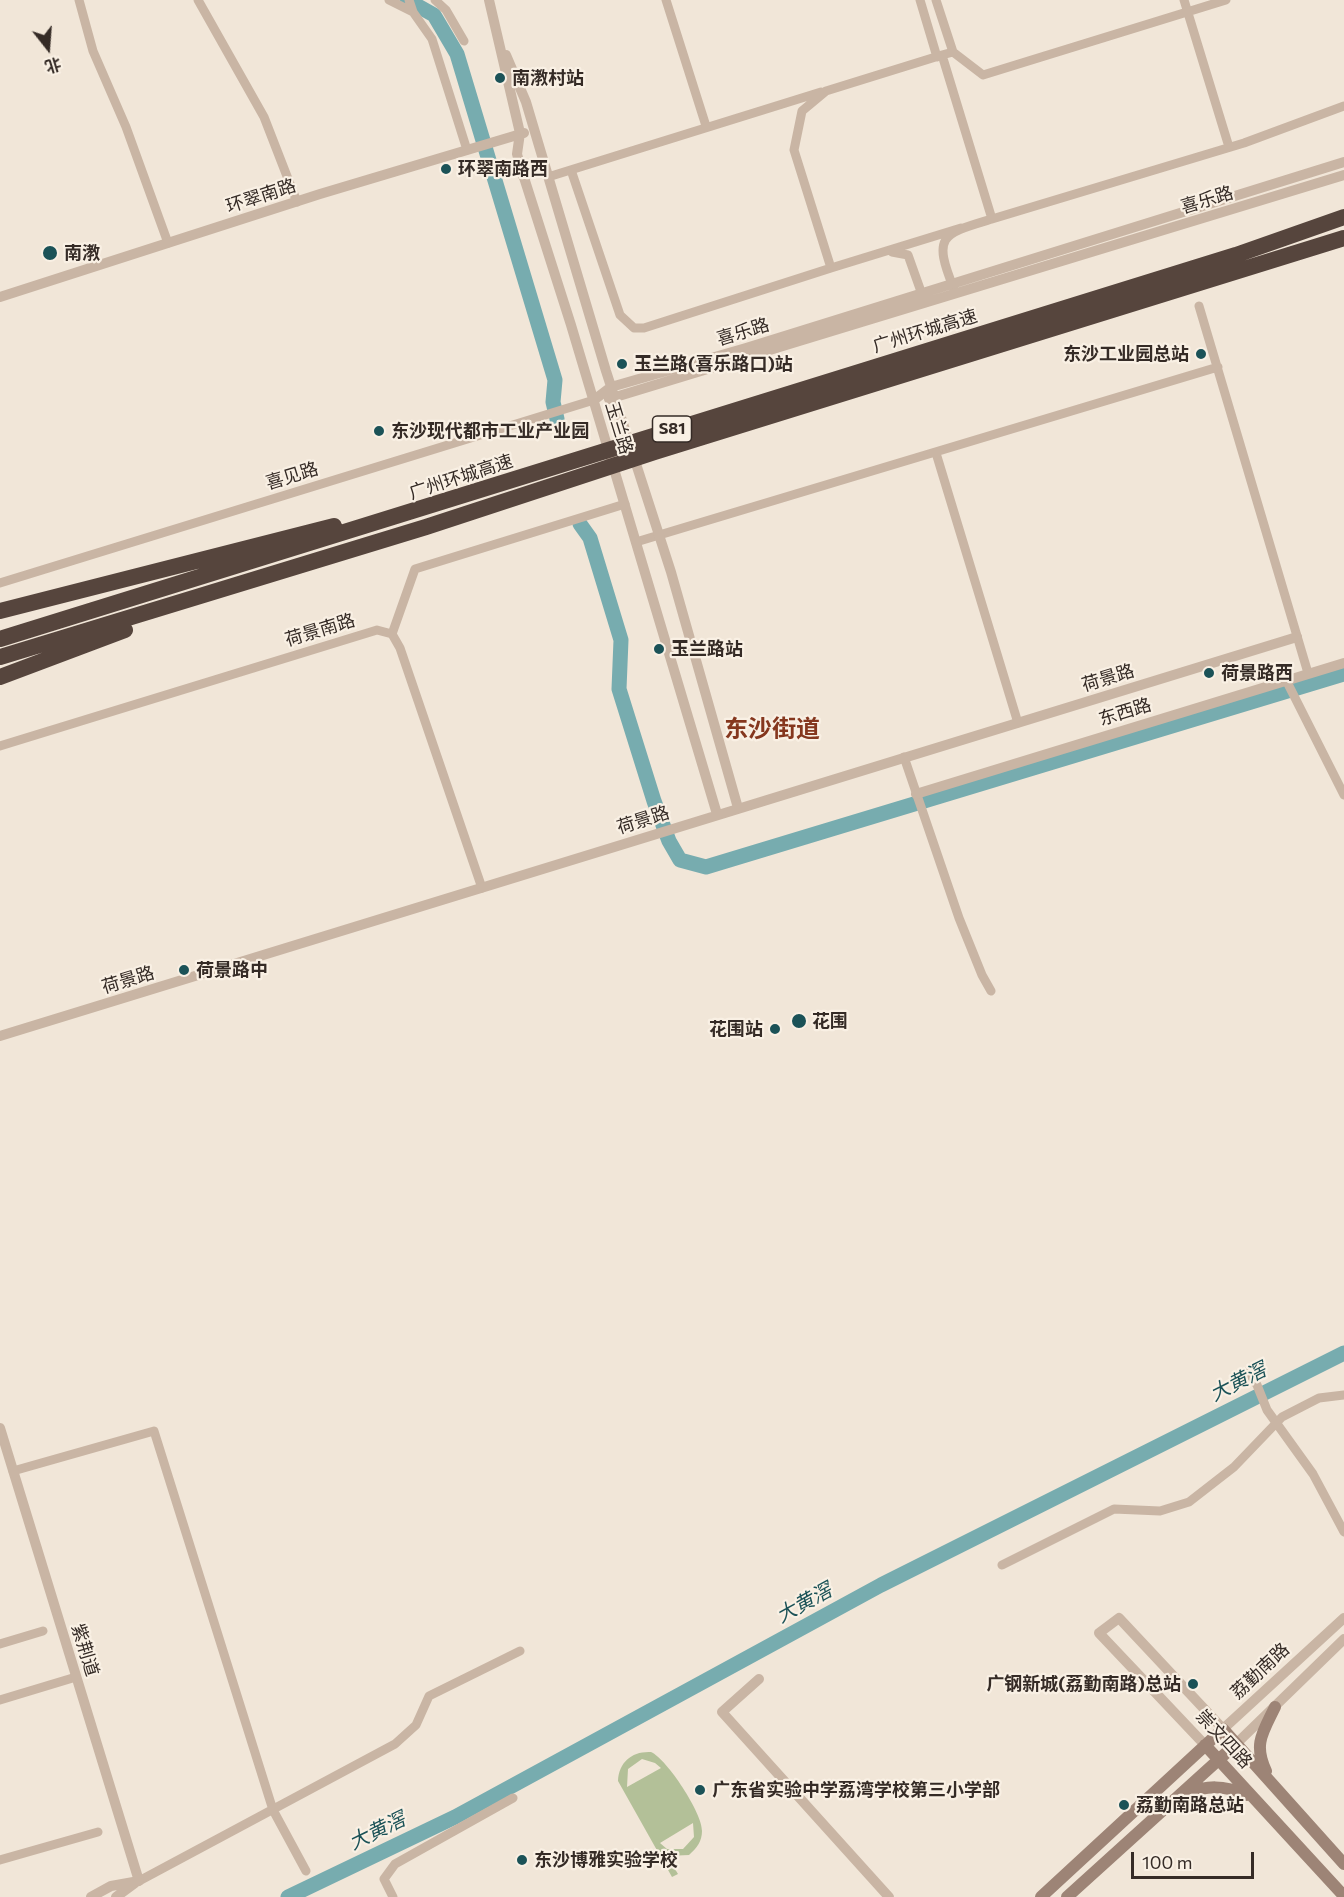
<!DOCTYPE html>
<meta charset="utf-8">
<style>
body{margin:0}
#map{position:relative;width:1344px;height:1897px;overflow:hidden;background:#f1e6d8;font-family:Commissioner,"Noto Sans SC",sans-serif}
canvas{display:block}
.north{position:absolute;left:18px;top:18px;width:60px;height:60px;-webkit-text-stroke:4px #f9f0e4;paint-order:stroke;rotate:163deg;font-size:16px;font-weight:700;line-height:24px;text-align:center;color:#352b26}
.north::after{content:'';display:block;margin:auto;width:21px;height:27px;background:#352b26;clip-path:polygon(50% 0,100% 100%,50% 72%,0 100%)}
.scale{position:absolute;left:1131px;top:1852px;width:123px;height:27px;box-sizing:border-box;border:3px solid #352b26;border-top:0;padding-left:8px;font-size:18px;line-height:21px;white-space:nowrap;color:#352b26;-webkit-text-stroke:4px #f9f0e4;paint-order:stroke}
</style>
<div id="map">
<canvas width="1344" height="1897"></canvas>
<div class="north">北</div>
<div class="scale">100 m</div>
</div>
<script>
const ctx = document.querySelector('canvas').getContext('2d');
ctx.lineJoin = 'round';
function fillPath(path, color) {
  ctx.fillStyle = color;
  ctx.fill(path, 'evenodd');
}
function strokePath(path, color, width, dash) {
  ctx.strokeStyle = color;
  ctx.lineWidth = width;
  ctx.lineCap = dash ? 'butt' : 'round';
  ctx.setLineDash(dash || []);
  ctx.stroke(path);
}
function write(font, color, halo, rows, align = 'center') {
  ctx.font = font + ' Commissioner,"Noto Sans SC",sans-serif';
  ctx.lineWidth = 4.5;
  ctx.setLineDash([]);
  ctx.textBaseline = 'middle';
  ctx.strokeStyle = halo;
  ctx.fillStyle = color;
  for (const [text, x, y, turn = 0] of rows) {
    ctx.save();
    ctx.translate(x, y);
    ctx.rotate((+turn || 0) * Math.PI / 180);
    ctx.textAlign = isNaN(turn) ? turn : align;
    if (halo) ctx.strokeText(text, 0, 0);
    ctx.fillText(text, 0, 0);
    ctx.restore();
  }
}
fillPath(new Path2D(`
 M651,1752c16,7 52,62 51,79 0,10 -5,17 -13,24l-22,1 11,18 -6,3 -54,-96c1,-19 14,-30 33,-29zM642,1759l13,4 6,5 -34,19 1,-18zM693,1823l1,14 -11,12h-16l-7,-6z`), '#b3c098');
strokePath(new Path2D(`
 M407,0l27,15 23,39 98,326 -2,22 4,17
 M580,524l10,14 31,102 -2,49 35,112 15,40 11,19 26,7 638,-193
 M288,1897l167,-80 426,-232 463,-232`), '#77acaf', 15);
strokePath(new Path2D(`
 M79,0l14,51 33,76 42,116
 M198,0l66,117 33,85
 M389,0l24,12 19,27 35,111
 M409,0l4,12
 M435,0l11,10 18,31
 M666,0l40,126
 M920,0l17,57
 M936,0l17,52
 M1184,0l45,147
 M942,55l11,-3 30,23 243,-75
 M571,170l49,145 14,13h10l187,-60
 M548,177l273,-85
 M992,219l252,-76 100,-37
 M892,252l16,3 16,45
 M954,289c-22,-54 -12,-55 38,-70l-50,-164 -116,36 -24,20 -8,39 37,118 130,-40
 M1199,306l109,367
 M936,453l82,270
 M636,542l582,-175
 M0,583l594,-183
 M392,634l23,-65 210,-65
 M1286,680l58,115
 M0,746l377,-116 15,4 8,14 82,240
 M904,757l55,161 23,57 9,16
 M1248,1371l9,14 10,25 46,64 31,58
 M13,1471l141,-40 119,379 33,61
 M1002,1565l112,-56 46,2 29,-9 45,-35 48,-50 37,-19 25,-3
 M0,1644l43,-13
 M0,1700l76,-23
 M0,1860l98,-28
 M139,1881l256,-137 21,-19 13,-29 91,-45
 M393,1897l-9,-18 11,-15 118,-66`), '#c9b5a4', 9);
strokePath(new Path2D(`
 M489,0l31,133 -3,21 3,11 51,160 146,489
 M506,55l20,47 80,269 65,201 67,236
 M523,176l22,-7
 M0,297l320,-103 204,-61
 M609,399l735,-224
 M594,400l17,-13 135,-39 598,-186
 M916,794l428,-131
 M0,1036l1297,-399
 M0,1428l139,453
 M759,1679l-37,33 167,185
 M1236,1744l108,-105
 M1205,1745l-106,-112 20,-15 104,111 121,-111
 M91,1897l20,-11 28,-5
 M116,1897l19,-14`), '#c9b5a4', 10);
strokePath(new Path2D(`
 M1205,1745l139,151
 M1266,1771c-13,-27 -3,-39 9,-64
 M1184,1794c24,-9 39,-9 63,1
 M1041,1897l182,-168 121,135
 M1067,1897l169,-153`), '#9d8476', 12);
strokePath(new Path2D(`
 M0,611l334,-85
 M0,639l1236,-384 108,-38
 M0,657l426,-130 229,-75 689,-214
 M0,677l125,-47`), '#56453d', 16);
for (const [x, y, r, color] of [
 [500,78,6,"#1b5257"],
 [446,169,6,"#1b5257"],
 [50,253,8,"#1b5257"],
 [1201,354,6,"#1b5257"],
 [622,364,6,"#1b5257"],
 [379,431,6,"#1b5257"],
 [659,649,6,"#1b5257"],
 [1209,673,6,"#1b5257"],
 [184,970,6,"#1b5257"],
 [799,1021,8,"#1b5257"],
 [775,1029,6,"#1b5257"],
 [1193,1684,6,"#1b5257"],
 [700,1790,6,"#1b5257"],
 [1124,1805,6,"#1b5257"],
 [522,1860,6,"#1b5257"]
]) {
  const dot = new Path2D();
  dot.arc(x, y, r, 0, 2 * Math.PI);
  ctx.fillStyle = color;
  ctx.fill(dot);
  strokePath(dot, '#f9f0e4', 2);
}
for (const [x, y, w] of [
 [672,429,39]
]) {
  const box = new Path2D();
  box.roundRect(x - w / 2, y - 13, w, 26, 4.5);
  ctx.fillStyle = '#f9f0e4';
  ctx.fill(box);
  strokePath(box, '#352b26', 1.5);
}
write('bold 16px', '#352b26', null, [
 ["S81",672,429]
]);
write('bold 18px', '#352b26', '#f9f0e4', [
 ["南漖村站",512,78],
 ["环翠南路西",458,169],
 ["南漖",64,253],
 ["东沙工业园总站",1189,354,"right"],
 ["玉兰路(喜乐路口)站",634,364],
 ["东沙现代都市工业产业园",391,431],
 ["玉兰路站",671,649],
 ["荷景路西",1221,673],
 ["荷景路中",196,970],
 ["花围",812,1021],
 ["花围站",763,1029,"right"],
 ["广钢新城(荔勤南路)总站",1181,1684,"right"],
 ["广东省实验中学荔湾学校第三小学部",712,1790],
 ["荔勤南路总站",1136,1805],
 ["东沙博雅实验学校",534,1860]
], 'left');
write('18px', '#352b26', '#f9f0e4', [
 ["环翠南路",261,196,-18],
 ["喜乐路",1207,200,-17],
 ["广州环城高速",925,331,-17],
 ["喜乐路",743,332,-17],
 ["玉兰路",619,428,73],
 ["喜见路",292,476,-17],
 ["广州环城高速",461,477,-18],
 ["荷景南路",320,630,-17],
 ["荷景路",1108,678,-17],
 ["东西路",1125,712,-17],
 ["荷景路",643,820,-18],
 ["荷景路",128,980,-17],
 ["紫荆道",85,1650,73],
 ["荔勤南路",1260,1671,-43],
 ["崇文四路",1224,1739,47]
]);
write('italic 20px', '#1b5257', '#f9f0e4', [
 ["大黄滘",1238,1382,-27],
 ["大黄滘",804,1603,-29],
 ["大黄滘",377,1831,-26]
]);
write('bold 24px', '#85371e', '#f9f0e4', [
 ["东沙街道",772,729]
]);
</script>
